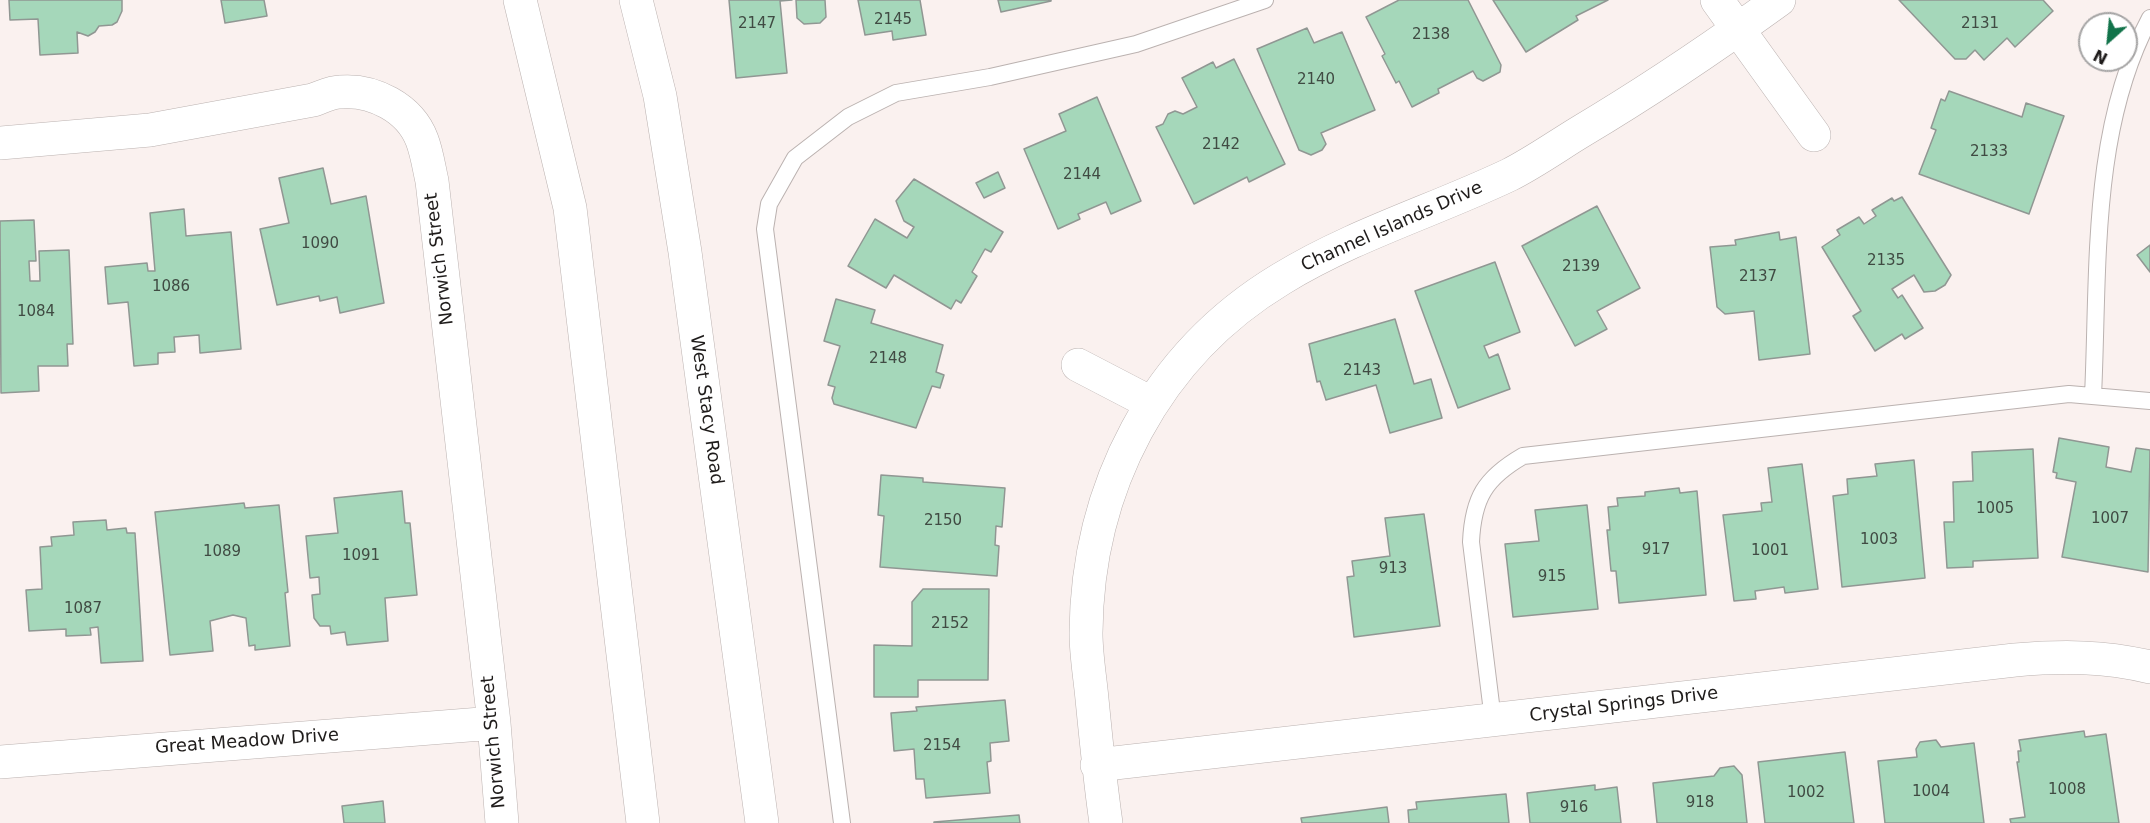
<!DOCTYPE html>
<style>
body{margin:0}
#map{position:relative;width:2150px;height:823px;overflow:hidden;background:#faf1ef;font-family:"DejaVu Sans",sans-serif}
canvas{display:block}
.north{position:absolute;left:2078px;top:12px;width:60px;height:60px;box-sizing:border-box;background:#fff;border:2px solid #a5a4a4;border-radius:50%;rotate:207deg;font-size:16px;font-weight:700;line-height:24px;text-align:center;color:#1f1c1b}
.north::after{content:'';display:block;margin:auto;width:21px;height:27px;background:#12734a;clip-path:polygon(50% 0,100% 100%,50% 72%,0 100%)}
</style>
<div id="map">
<canvas width="2150" height="823"></canvas>
<div class="north">N</div>
</div>
<script>
const ctx = document.querySelector('canvas').getContext('2d');
ctx.lineJoin = 'round';
function fillPath(path, color) {
  ctx.fillStyle = color;
  ctx.fill(path, 'evenodd');
}
function strokePath(path, color, width, dash) {
  ctx.strokeStyle = color;
  ctx.lineWidth = width;
  ctx.lineCap = dash ? 'butt' : 'round';
  ctx.setLineDash(dash || []);
  ctx.stroke(path);
}
function write(font, color, halo, rows, align = 'center') {
  ctx.font = font + ' "DejaVu Sans",sans-serif';
  ctx.lineWidth = 4.5;
  ctx.setLineDash([]);
  ctx.textBaseline = 'middle';
  ctx.strokeStyle = halo;
  ctx.fillStyle = color;
  for (const [text, x, y, turn = 0] of rows) {
    ctx.save();
    ctx.translate(x, y);
    ctx.rotate((+turn || 0) * Math.PI / 180);
    ctx.textAlign = isNaN(turn) ? turn : align;
    if (halo) ctx.strokeText(text, 0, 0);
    ctx.fillText(text, 0, 0);
    ctx.restore();
  }
}
const building = new Path2D(`
 M9,0h113v11l-5,11 -5,3 -13,1 -4,6 -7,4 -11,-4 1,21 -38,2 -2,-36 -28,1z
 M221,0h43l3,16 -42,7z
 M729,0h63l-12,1 7,72 -51,5z
 M796,0h29l1,17 -6,6 -16,1 -7,-6z
 M858,0h62l6,35 -33,5 -1,-9 -27,4z
 M998,0h53v1l-50,11z
 M1399,0h69l33,65 -1,7 -17,9 -6,-3 -4,-7 -35,18 1,4 -27,14 -13,-26 -3,2 -14,-27 3,-2 -19,-37z
 M1493,0h115l-32,16 2,4 -52,32z
 M1899,0h144l10,11 -38,36 -8,-9 -23,22 -9,-10 -9,9h-11z
 M1307,28l7,15 28,-11 33,78 -54,23 5,11 -4,6 -11,5 -12,-5 -42,-101z
 M1234,59l51,105 -36,18 -2,-5 -53,27 -38,-77 7,-3 5,-10 7,-3 8,3 14,-7 -15,-29 31,-16 3,6z
 M1949,91l73,26 4,-14 38,13 -35,98 -110,-40 17,-44 -5,-2 10,-29 4,2z
 M1097,97l44,104 -30,13 -5,-12 -28,12 2,5 -22,10 -34,-80 42,-18 -7,-17z
 M323,168l8,36 35,-8 18,107 -44,10 -3,-16 -17,4 -1,-5 -42,9 -17,-76 29,-6 -10,-45z
 M998,172l7,16 -21,10 -8,-15z
 M914,179l89,53 -12,20 -6,-3 -13,23 5,4 -16,27 -5,-3 -5,9 -57,-34 -8,13 -38,-22 27,-47 32,19 7,-11 -10,-6 -8,-20z
 M1902,197l49,78 -6,10 -10,6 -11,1 -10,-17 -22,14 6,9 4,-3 21,33 -18,11 -3,-5 -27,17 -22,-35 8,-5 -39,-64 18,-12 -3,-5 22,-13 5,7 12,-8 -4,-6 20,-12 2,3z
 M1597,206l43,82 -43,23 10,18 -32,17 -53,-100z
 M184,209l2,27 45,-4 10,117 -41,4 -1,-18 -25,2 1,15 -17,1v11l-24,2 -6,-64 -20,2 -3,-37 42,-4 1,8h7l-5,-58z
 M34,220l2,41h-7l1,20h10l-1,-30 30,-1 4,94h-6l1,22h-30l1,25 -38,2 -1,-172z
 M1779,232l1,8 16,-3 14,117 -51,6 -5,-49 -29,3 -8,-7 -7,-60 26,-2 -1,-5z
 M2150,245v27l-13,-17z
 M1495,262l25,70 -36,14 5,12 9,-4 12,35 -52,19 -43,-117z
 M836,299l39,11 -4,13 72,22 -7,27 8,3 -4,13 -8,-2 -16,42 -82,-24 -2,-6 3,-11 -7,-2 12,-39 -16,-5z
 M1395,319l19,65 17,-5 11,39 -52,15 -14,-48 -50,15 -6,-19 -3,1 -8,-38z
 M2059,438l50,9 -3,20 25,5 5,-24 14,2 -2,122 -86,-15 14,-75 -20,-4 1,-5 -4,-1z
 M2033,449l5,109 -65,3v6l-26,1 -3,-46h10l-1,-40 20,-1 -1,-29z
 M1914,460l11,118 -83,9 -9,-91 15,-2 -1,-15 30,-3 -2,-12z
 M1802,464l16,125 -33,4 -1,-6 -29,4 1,8 -22,2 -11,-86 39,-4 -1,-8 11,-1 -4,-34z
 M881,475l42,3v4l82,6 -3,39 -6,-1 -1,19 4,1 -2,30 -117,-9 4,-51 -6,-1z
 M1679,488l1,5 17,-2 9,104 -87,8 -3,-32h-5l-4,-41h3l-2,-23 10,-1 -1,-8 28,-2v-4z
 M402,491l3,32h5l7,72 -32,3 3,43 -41,4 -2,-13 -14,2 -1,-8h-10l-6,-8 -2,-23 8,-1 -1,-17 -9,1 -4,-42 32,-3 -4,-35z
 M244,503l1,5 34,-3 9,87 -3,1 5,53 -35,4v-5l-6,1 -3,-28 -13,-3 -23,6 3,30 -43,4 -15,-143z
 M1587,505l11,104 -85,8 -8,-73 34,-3 -4,-31z
 M1424,514l16,112 -86,11 -7,-60 7,-1 -2,-15 38,-5 -5,-38z
 M106,520l1,10 19,-2 1,5h8l8,128 -42,2 -3,-36 -8,1 1,7 -25,1v-7l-37,2 -3,-41 16,-1 -2,-42 12,-1 -1,-9 23,-2 -1,-13z
 M923,589h66l-1,91h-70v17h-44v-52l38,1v-44z
 M1005,700l4,41 -19,2 1,18 -4,1 3,31 -64,5 -2,-19h-8l-2,-30 -20,2 -3,-38 26,-2 -1,-4z
 M2084,731l1,6 21,-3 13,89h-108l-1,-4 15,-2 -8,-55h2l-1,-11h3l-2,-11z
 M1936,740l5,7 33,-4 10,80h-99l-7,-62 39,-4 -1,-8 4,-7z
 M1845,752l9,71h-89l-7,-61z
 M1734,766l8,9 5,48h-90l-4,-40 61,-7 6,-8z
 M1595,785v5l22,-3 4,36h-91l-3,-30z
 M1506,794l3,29h-100l-1,-13 9,-1 -1,-7z
 M383,801l2,22h-41l-2,-17z
 M1387,807l2,16h-87l-1,-5z
 M1019,815l1,8h-86v-1z`);
fillPath(building, '#a5d7ba');
strokePath(building, '#909793', 1.5);
const lane = new Path2D(`
 M2093,396c6,-125 -3,-266 57,-378
 M1493,720l-22,-178c2,-44 14,-64 52,-86l546,-62 81,7
 M842,823l-77,-594 4,-25 26,-46 53,-41 48,-24 94,-16 146,-33 129,-44`);
const street = new Path2D(`
 M1717,0l97,135
 M0,143l150,-13 163,-30c9,-3 18,-8 27,-8 33,-3 70,16 82,48 5,13 7,28 10,41l62,542 8,100
 M1078,365l73,38
 M0,762l494,-39
 M1097,765l918,-105c47,-4 89,-4 135,7
 M1106,823c-6,-42 -10,-83 -14,-124 -2,-22 -6,-44 -6,-66 1,-145 69,-278 195,-354 72,-44 152,-68 228,-104 24,-12 48,-29 71,-43 69,-41 134,-85 199,-132`);
const secondary = new Path2D(`
 M520,0l50,208 73,615
 M636,0l24,96 25,156 77,571`);
strokePath(lane, '#bbb2b0', 18);
strokePath(street, '#bbb2b0', 34);
strokePath(secondary, '#bbb2b0', 34);
strokePath(lane, '#fff', 16);
strokePath(street, '#fff', 33);
strokePath(secondary, '#fff', 33);
write('15px', '#404b43', null, [
 ["2145",893,20],
 ["2147",757,24],
 ["2131",1980,24],
 ["2138",1431,35],
 ["2140",1316,80],
 ["2142",1221,145],
 ["2133",1989,152],
 ["2144",1082,175],
 ["1090",320,244],
 ["2135",1886,261],
 ["2139",1581,267],
 ["2137",1758,277],
 ["1086",171,287],
 ["1084",36,312],
 ["2148",888,359],
 ["2143",1362,371],
 ["1005",1995,509],
 ["1007",2110,519],
 ["2150",943,521],
 ["1003",1879,540],
 ["917",1656,550],
 ["1001",1770,551],
 ["1089",222,552],
 ["1091",361,556],
 ["913",1393,569],
 ["915",1552,577],
 ["1087",83,609],
 ["2152",950,624],
 ["2154",942,746],
 ["1008",2067,790],
 ["1004",1931,792],
 ["1002",1806,793],
 ["918",1700,803],
 ["916",1574,808]
]);
write('18px', '#1f1c1b', '#fff', [
 ["Channel Islands Drive",1392,227,-24],
 ["Norwich Street",440,259,-97],
 ["West Stacy Road",706,410,82],
 ["Crystal Springs Drive",1624,705,-7],
 ["Great Meadow Drive",247,742,-4],
 ["Norwich Street",494,742,-95]
]);
</script>
